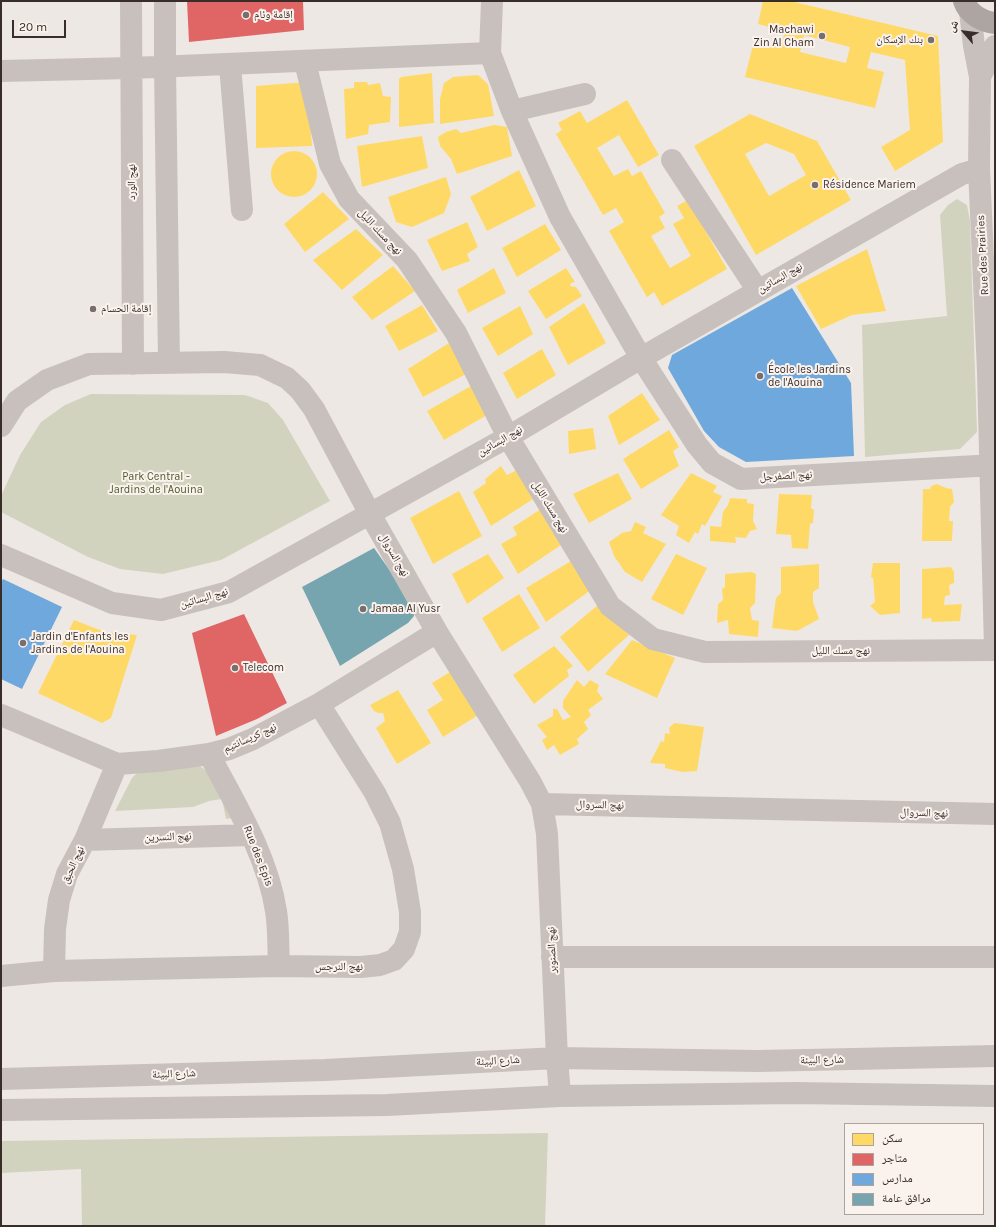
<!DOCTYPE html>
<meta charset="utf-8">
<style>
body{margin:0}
#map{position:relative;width:996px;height:1227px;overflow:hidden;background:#eee8e4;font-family:Karla,"Noto Naskh Arabic",sans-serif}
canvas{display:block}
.frame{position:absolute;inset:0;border:2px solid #392d2a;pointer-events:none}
.legend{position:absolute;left:844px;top:1123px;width:140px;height:92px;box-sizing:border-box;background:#faf2ec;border:1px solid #ada39e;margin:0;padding:5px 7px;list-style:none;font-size:12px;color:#392d2a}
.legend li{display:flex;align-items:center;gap:8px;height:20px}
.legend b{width:20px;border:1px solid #ada39e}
.north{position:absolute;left:944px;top:12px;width:40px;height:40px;-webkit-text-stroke:3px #faf2ec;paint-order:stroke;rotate:298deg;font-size:11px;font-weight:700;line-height:16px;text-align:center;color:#392d2a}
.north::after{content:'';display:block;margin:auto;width:14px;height:18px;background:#392d2a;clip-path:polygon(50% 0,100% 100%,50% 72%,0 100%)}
.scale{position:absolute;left:12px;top:20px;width:54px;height:18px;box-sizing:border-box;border:2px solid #392d2a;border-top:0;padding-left:5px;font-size:12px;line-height:14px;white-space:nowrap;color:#392d2a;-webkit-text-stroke:3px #faf2ec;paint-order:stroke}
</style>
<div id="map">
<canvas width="996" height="1227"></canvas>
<div class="frame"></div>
<ul class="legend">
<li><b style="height:11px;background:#ffd966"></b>سكن</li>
<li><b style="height:11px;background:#e06666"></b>متاجر</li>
<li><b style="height:11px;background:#6fa8dc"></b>مدارس</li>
<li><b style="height:11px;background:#76a5af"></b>مرافق عامة</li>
</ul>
<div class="north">ش</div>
<div class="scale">20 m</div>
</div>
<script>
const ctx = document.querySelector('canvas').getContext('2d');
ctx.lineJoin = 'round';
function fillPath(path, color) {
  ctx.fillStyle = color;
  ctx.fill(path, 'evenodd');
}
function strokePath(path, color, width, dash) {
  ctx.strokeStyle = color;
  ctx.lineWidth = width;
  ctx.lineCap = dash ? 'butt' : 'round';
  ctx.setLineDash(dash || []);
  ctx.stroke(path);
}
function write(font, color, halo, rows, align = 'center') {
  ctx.font = font + ' Karla,"Noto Naskh Arabic",sans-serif';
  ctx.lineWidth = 4;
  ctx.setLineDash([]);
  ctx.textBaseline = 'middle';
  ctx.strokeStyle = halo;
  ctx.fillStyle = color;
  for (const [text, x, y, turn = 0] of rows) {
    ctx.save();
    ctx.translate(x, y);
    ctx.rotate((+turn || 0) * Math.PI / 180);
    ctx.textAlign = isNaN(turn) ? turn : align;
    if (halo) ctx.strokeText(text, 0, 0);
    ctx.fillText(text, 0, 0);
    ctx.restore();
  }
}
fillPath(new Path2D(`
 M957,199l10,6 3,16 7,211 -17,17 -95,8 -3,-132 85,-9 -7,-101 8,-10z
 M91,394l154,1 23,8 15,17 47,81 -109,59 -58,14 -43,-5 -32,-12 -87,-45v-16l19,-41 21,-33 24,-17z
 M197,764l12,9 23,45 -6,1 -4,-20 -13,2 -16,6 -78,4 17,-33 9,-9z
 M548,1133l-3,93h-463l-1,-57 -80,4v-32z`), '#d2d3be');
fillPath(new Path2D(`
 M763,1h27l148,35 5,106 -48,29 -14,-24 29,-17 -5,-70 -34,-8 -4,16 17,4 -9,36 -130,-31 9,-36 27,6 4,-16 -27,-7zM804,35l46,12 -4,16 -46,-11z
 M432,73l2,50 -35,4v-48l2,-2z
 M478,75l10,9 6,32 -54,8v-25l4,-16 9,-6z
 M307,82l5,64 -56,2v-62z
 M354,82h13l1,3 12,-2 3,13 8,1 -1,25 -21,3 -1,9 -22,5 -2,-50 10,-1z
 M627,100l32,55 -21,12 -19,-32 -22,13 17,28 14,-7 4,7 9,-5 24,42 -6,4 6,11 -14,8 19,32 21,-12 -18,-32 11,-6 -7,-12 11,-6 39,69 -65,37 -8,-14 -7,5 -38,-66 15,-9 -8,-14 -13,7 -47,-81 6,-4 -4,-7 22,-12 7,12z
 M750,114l67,27 34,59 -95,55 -62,-109zM766,143l28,11 12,21 -37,21 -24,-42z
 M494,125l13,2 5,29 -55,18 -6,-15 -11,-13 -2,-9 8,-5 10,-3 5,4z
 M422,136l6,32 -66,19 -5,-41z
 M271 174a23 23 0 1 1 46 0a23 23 0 1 1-46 0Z
 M519,170l17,36 -49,25 -17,-34z
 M446,177l5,17 -7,19 -32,14 -16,-5 -8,-25z
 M323,192l26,27 -44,33 -21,-28z
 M467,222l11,25 -11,7 3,7 -28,10 -15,-31z
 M545,224l16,26 -44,27 -15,-29z
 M356,229l27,26 -41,35 -29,-30z
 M867,249l19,62 -34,4 -31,14 -25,-43z
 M393,266l22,25 -43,29 -20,-23z
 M494,268l12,25 -38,20 -11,-23z
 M566,268l9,14 -4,1 -1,3 6,1 6,9 -36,23 -18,-28z
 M584,303l22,40 -38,22 -19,-38z
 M422,305l16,26 -39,20 -14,-25z
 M520,306l13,28 -35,22 -16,-28z
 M449,343l17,31 -43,23 -15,-28z
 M542,349l14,26 -39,24 -14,-26z
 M471,386l16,29 -43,25 -17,-29z
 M642,393l18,27 -41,25 -11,-29z
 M593,428l3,21 -27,5 -1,-23z
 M669,430l10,17 -6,4 6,15 -38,23 -18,-30z
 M501,466l6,9 10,-5 16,29 -42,27 -18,-34 13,-9 -1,-4z
 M618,473l14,26 -43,24 -16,-29z
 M691,473l26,13 -4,6 9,4 -17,30 -3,-2 -4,10 -3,-2 -6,11 -13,-8 3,-9 -18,-11z
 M937,484l9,4 6,1 2,13 -4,5 -1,14h4l-1,20h-30l1,-52h7l1,-3z
 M459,491l23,45 -49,28 -23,-46z
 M779,494l33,1 -1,13 3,2 -1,13 -3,1 -2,25 -16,-1 -1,-13 -15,-1z
 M730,498l17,1v4l7,1 -1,17 4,8 -7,2 -4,7 -11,-1 1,6 -26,-2v-15l11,1 2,-15 5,-7z
 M541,509l20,36 -43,29 -17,-30 16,-9 -4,-8z
 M635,522l11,5 -3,6 23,11 -24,38 -17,-10 -11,-16 -5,-14 13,-9 9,-2z
 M488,554l16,24 -37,26 -15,-30z
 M676,554l31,14 -24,47 -32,-16z
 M571,561l20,29 -45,32 -20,-34z
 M873,563h27v50l-20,2 -10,-9 5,-4 -2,-24 -2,-1z
 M819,564v24l-6,4v10l6,17 -22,12 -25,-3 4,-30 5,-5v-26z
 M951,567l3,5v11l-5,2 1,10 -5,1 -1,9 18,-1 -2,17 -28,1 -1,-4 -9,1v-50z
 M751,572l5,2 -1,29 -5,5 2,12 7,1 -1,16 -29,-3 -1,-14 -11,3 1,-19 5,-4 -1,-11 3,-2v-13z
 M519,594l21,34 -38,24 -20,-34z
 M599,604l30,31 -41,37 -28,-35z
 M74,620l31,12 32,3 -26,83 -9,5 -64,-30z
 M632,640l43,18 -18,40 -52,-24z
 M554,646l19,20 -6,4 2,6 -35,28 -21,-29z
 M455,669l25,45 -37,23 -16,-27 16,-10 -11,-17z
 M577,680l7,7 6,-7 9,5 -2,6 6,8 -15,11 3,5 -7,7 4,7 -11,10 2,5 -19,11 -6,-10 -7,5 -5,-10 5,-3 -10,-12 16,-9v-7h4l6,11 8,-3 -8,-9v-7z
 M398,690l33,53 -34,21 -21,-36 9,-7 -2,-8h-5l-4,-2 -4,-6z
 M675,723l29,4 -7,44 -15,1 -17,-4v-4l-15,-1 11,-22 3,1 1,-9 5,1 -1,-6 4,-4z`), '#ffd966');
fillPath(new Path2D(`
 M187,1h116l1,29 -115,12z
 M244,614l43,89 -30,16 -41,17 -24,-103z`), '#e06666');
fillPath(new Path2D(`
 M792,288l59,95 3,73 -108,6 -27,-15 -15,-16 -36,-63 4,-13z
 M3,579l59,28 -40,82 -21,-10v-97z`), '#6fa8dc');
fillPath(new Path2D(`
 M374,548l38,54 2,14 -6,7 -68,43 -38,-79z`), '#76a5af');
strokePath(new Path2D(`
 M131,1l2,363
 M165,1v66l4,296
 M492,1l-2,52 22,58 48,106 81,141 56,87 15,18 29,16 254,-14
 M970,11l4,35 6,31 -1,92 9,203 7,277
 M305,62l25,102 19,35 58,61 49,73 52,104 102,169 43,33 52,13 290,-2
 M230,65l12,145
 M1,71l130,-3 359,-15
 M980,77l15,-31
 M512,111l73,-17
 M672,160l86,131
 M1,426l16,-25 30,-21 42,-16 135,-2 36,3 27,13 13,12 14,19 56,105 67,118 93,149 12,23 453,10
 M1,555l111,48 49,7 68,-18 279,-155 133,-79 321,-184 17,-5
 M1,715l116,49 41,-3 51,-7 20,-5 24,-10 66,-35 118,-72
 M209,754c26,50 58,100 67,157 3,18 2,37 3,55
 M542,804l5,30 10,224 3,38
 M85,840l166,-5
 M552,957h443
 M54,971l1,-42 4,-29 8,-26 18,-34 32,-76
 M1,976l53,-5 225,-5 82,1 19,-2 14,-5 10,-11 6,-17v-20l-7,-43 -13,-46 -15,-30 -56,-89
 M1,1079l324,-9 232,-12 201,3 237,-5
 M1,1110l386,-5 173,-9 235,-3 200,3`), '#c8c0bc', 22);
strokePath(new Path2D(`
 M964,1c4,13 19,21 31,22`), '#ada5a1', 22);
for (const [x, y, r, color] of [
 [246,15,4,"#786e6b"],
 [822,36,4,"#786e6b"],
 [931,40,4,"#786e6b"],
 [815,185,4,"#786e6b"],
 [93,309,4,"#786e6b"],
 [760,376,4,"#786e6b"],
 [363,609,4,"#786e6b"],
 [23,643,4,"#786e6b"],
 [235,668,4,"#786e6b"]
]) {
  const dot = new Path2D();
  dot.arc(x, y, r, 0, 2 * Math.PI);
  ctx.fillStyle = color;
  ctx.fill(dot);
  strokePath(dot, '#faf2ec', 1.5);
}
write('11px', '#392d2a', '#faf2ec', [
 ["إقامة وئام",254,15],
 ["Machawi",814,30,"right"],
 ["Zin Al Cham",814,43,"right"],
 ["بنك الإسكان",923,40,"right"],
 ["Résidence Mariem",823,185],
 ["إقامة الحسام",101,309],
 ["École les Jardins",768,370],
 ["de l'Aouina",768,383],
 ["Jamaa Al Yusr",371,609],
 ["Jardin d'Enfants les",31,637],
 ["Jardins de l'Aouina",31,650],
 ["Telecom",243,668]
], 'left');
write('11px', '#392d2a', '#faf2ec', [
 ["نهج الورد",132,182,-90],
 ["نهج مسك الليل",380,232,47],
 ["Rue des Prairies",983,255,-93],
 ["نهج البساتين",780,278,-30],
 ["نهج البساتين",500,441,-30],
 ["نهج الصفرجل",786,476,-3],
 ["نهج مسك الليل",550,507,59],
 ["نهج السروال",394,555,60],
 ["نهج البساتين",204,598,-16],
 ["نهج مسك الليل",841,651],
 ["نهج كريسانتيم",250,738,-24],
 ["نهج السروال",600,805,1],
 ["نهج السروال",924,813,1],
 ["نهج النسرين",168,837,-2],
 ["Rue des Epis",258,856,69],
 ["نهج الحبق",73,865,-65],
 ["نهج الصنوبر",552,950,-92],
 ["نهج النرجس",339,967],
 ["شارع البيئة",822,1060,-1],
 ["شارع البيئة",498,1061,-3],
 ["شارع البيئة",174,1074,-2]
]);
write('11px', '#4e572e', '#faf2ec', [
 ["Park Central -",156,477],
 ["Jardins de l'Aouina",156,490]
]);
</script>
